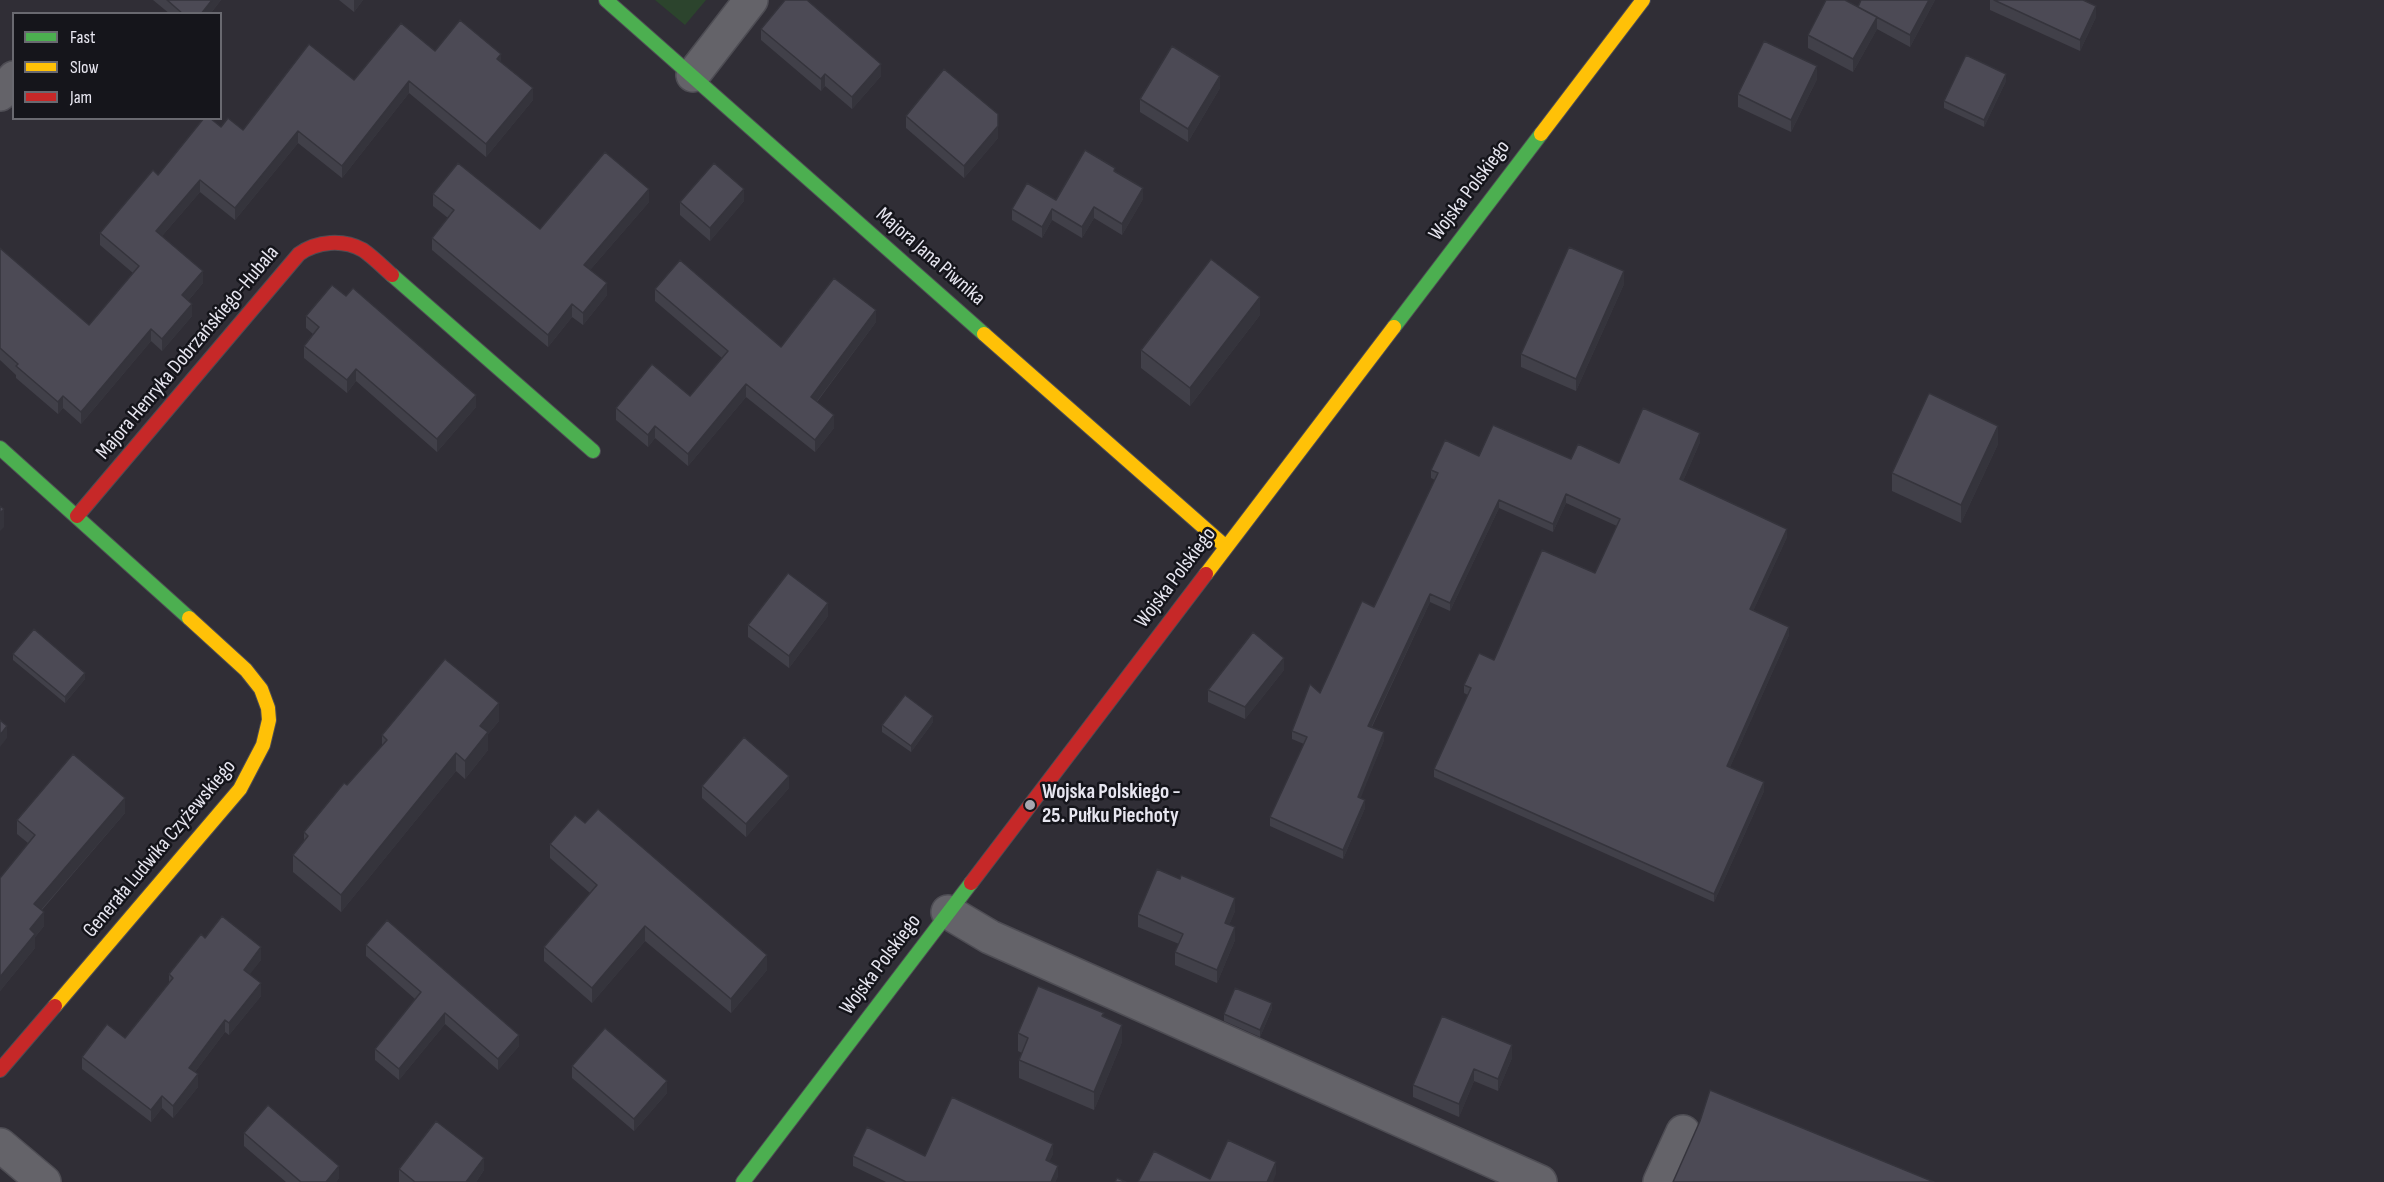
<!DOCTYPE html>
<meta charset="utf-8">
<style>
body{margin:0}
#map{position:relative;width:2384px;height:1182px;overflow:hidden;background:#302e36;font-family:"Sofia Sans Condensed",sans-serif}
canvas{display:block}
.legend{position:absolute;left:12px;top:12px;width:210px;height:108px;box-sizing:border-box;background:#15151b;border:2px solid #696970;margin:0;padding:8px 10px;list-style:none;font-size:18px;color:#e7e6f0}
.legend li{display:flex;align-items:center;gap:12px;height:30px}
.legend b{width:30px;border:2px solid #696970}
</style>
<div id="map">
<canvas width="2384" height="1182"></canvas>
<ul class="legend">
<li><b style="height:8px;background:#4caf50"></b>Fast</li>
<li><b style="height:8px;background:#ffc107"></b>Slow</li>
<li><b style="height:8px;background:#c62828"></b>Jam</li>
</ul>
</div>
<script>
const ctx = document.querySelector('canvas').getContext('2d');
ctx.lineJoin = 'round';
function fillPath(path, color) {
  ctx.fillStyle = color;
  ctx.fill(path, 'evenodd');
}
function strokePath(path, color, width, dash) {
  ctx.strokeStyle = color;
  ctx.lineWidth = width;
  ctx.lineCap = dash ? 'butt' : 'round';
  ctx.setLineDash(dash || []);
  ctx.stroke(path);
}
function write(font, color, halo, rows, align = 'center') {
  ctx.font = font + ' "Sofia Sans Condensed",sans-serif';
  ctx.lineWidth = 5;
  ctx.setLineDash([]);
  ctx.textBaseline = 'middle';
  ctx.strokeStyle = halo;
  ctx.fillStyle = color;
  for (const [text, x, y, turn = 0] of rows) {
    ctx.save();
    ctx.translate(x, y);
    ctx.rotate((+turn || 0) * Math.PI / 180);
    ctx.textAlign = isNaN(turn) ? turn : align;
    if (halo) ctx.strokeText(text, 0, 0);
    ctx.fillText(text, 0, 0);
    ctx.restore();
  }
}
fillPath(new Path2D(`
 M655,0h51l-21,25z`), '#2c442d');
const street = new Path2D(`
 M693,75l58,-75
 M0,94l14,-16
 M948,912l42,25 550,245
 M0,1145l44,37
 M1660,1182l23,-50`);
const fast = new Path2D(`
 M606,0l378,334
 M392,275l201,176
 M1394,327l147,-193
 M0,448l189,170
 M743,1182l228,-299`);
const slow = new Path2D(`
 M1541,134l102,-134
 M984,334l242,213
 M1206,574l188,-247
 M55,1006l185,-217 23,-44 6,-25 -1,-12 -7,-19 -15,-19 -57,-52`);
const jam = new Path2D(`
 M77,516l222,-262c18,-13 44,-15 64,-4 10,7 20,17 29,25
 M971,883l235,-309
 M0,1070l55,-64`);
strokePath(street, '#4e4d54', 36);
strokePath(fast, '#4e4d54', 16);
strokePath(slow, '#4e4d54', 16);
strokePath(jam, '#4e4d54', 16);
strokePath(street, '#646369', 33);
strokePath(fast, '#4caf50', 14);
strokePath(slow, '#ffc107', 14);
strokePath(jam, '#c62828', 14);
fillPath(new Path2D(`
 M153,0h68l-11,14h-40z
 M339,0h24l-9,12z
 M1935,0l-25,47 -33,-18 -24,43 -45,-24v-13l50,-28z
 M1990,0h93l13,17 -16,34 -90,-41z
 M761,29l120,47 -29,33 -27,-23 -4,5 -60,-51z
 M435,51l66,11 32,38 -47,57 -77,-64 -67,85 -44,-35 -63,77 -35,-28 -38,44 41,47 -15,18 4,15 -30,35 -11,-10 -70,83 -18,-16 -5,6 -42,-36v-3l-16,-15v-112l89,77 44,-52 -33,-28v-12l58,-58 63,-48 22,3 111,-50z
 M1817,79l-26,53 -53,-25v-13z
 M2006,81l-22,46 -40,-19v-7z
 M1220,88l-32,54 -48,-30v-13z
 M906,116l92,22 -34,40 -58,-50z
 M1115,172l28,27 -21,36 -28,-17 -12,20 -30,-18 -10,18 -30,-18v-11l44,-9z
 M433,194l107,35 109,-27 -59,68 17,25 -24,30 -11,-8 -24,30 -116,-97v-12l16,-20 -15,-12z
 M744,201l-34,40 -30,-26v-13z
 M1624,284l-48,107 -55,-24v-13z
 M655,289l126,58 95,-25 -59,80 17,26 -19,24 -69,-55 -58,69 -33,-28 -7,9 -32,-27v-12l74,-12 32,-38 -67,-57z
 M1260,315l-70,91 -49,-38v-18z
 M306,316l170,91 -39,45 -81,-71 -9,12 -43,-35v-12l9,-12 -7,-6z
 M1700,442l-17,39 104,56 -34,74 36,24 -59,132 34,24 -50,111 -280,-125v-8l34,-74 -4,-2v-8l131,-112 22,-47 -51,-23 -13,29 -54,-24 -49,103 -20,-9 -58,125 12,13 -24,58 5,10 -22,51 -73,-33v-9l34,-73 -12,-5v-8l28,-38 54,-86 61,-127 -4,-2v-8l48,-14 140,7z
 M1998,444l-37,79 -69,-32v-18z
 M828,616l-39,52 -41,-31v-12z
 M13,654l72,25 -20,24 -52,-43z
 M1284,670l-39,49 -37,-17v-12z
 M499,721l-11,13v16l-23,29 -9,-8 -115,141 -48,-40v-17l11,-14v-9l78,-86v-11z
 M933,722l-22,30 -29,-20v-7z
 M702,786l87,2 -43,49 -44,-39z
 M125,813l-83,97 2,16 -9,11v11l-35,43v-113l28,-35 -11,-9v-14z
 M550,844l217,126 -36,43 -86,-72 -53,62 -48,-42v-14l46,-54 -40,-35z
 M1235,911l-6,14 6,15 -18,43 -42,-18v-13l4,-8 -41,-17v-13z
 M205,938l56,22 -12,14 12,22 -32,39 -4,-3 -30,40 3,15 -25,31 -11,-10 -11,14 -69,-53v-12l43,-19 44,-55v-9z
 M366,945l153,101 -21,24 -53,-46 -46,56 -24,-20v-11l40,-50 -49,-43z
 M1272,1009l-12,28 -36,-16v-7z
 M1104,1017l18,25 -28,68 -75,-32v-18l3,-7 -4,-2v-18z
 M1512,1058l-14,33 -24,-10 -15,36 -46,-20v-12z
 M572,1066l95,27 -33,38 -62,-53z
 M244,1133l95,45 -3,4h-50l-42,-36z
 M1053,1154l-4,7 9,15 -3,6h-169l-33,-16v-10z
 M399,1169l85,1 -8,12h-77z`), '#414049');
fillPath(new Path2D(`
 M212,0h9l-11,14h-9z
 M354,0h9l-9,12z
 M1929,0h6l-25,47v-12z
 M2096,6v11l-16,34v-11z
 M1877,17v12l-24,43v-13z
 M501,54v12l-4,-7z
 M881,64v12l-29,33v-12z
 M1817,66v13l-26,53v-12z
 M825,74v12l-4,5v-12z
 M2006,74v7l-22,46v-7z
 M1220,76v12l-32,54v-13z
 M409,81v12l-67,85v-12z
 M533,88v12l-47,57v-13z
 M998,126v12l-34,40v-12z
 M298,131v12l-63,77v-12z
 M200,180v12l-44,51v-12z
 M1143,188v11l-21,36v-11z
 M649,189v13l-65,75v-12z
 M744,189v12l-34,40v-13z
 M1094,207v11l-12,20v-11z
 M1052,209v11l-10,18v-11z
 M203,271v12l-21,25v-13z
 M1624,271v13l-48,107v-12z
 M607,283v12l-24,30v-12z
 M1260,297v18l-70,91v-18z
 M192,304v12l-30,35v-12z
 M572,304v13l-24,30v-12z
 M876,310v12l-65,87v-12z
 M151,329v12l-70,83v-12z
 M356,369v12l-9,12v-13z
 M746,384v13l-58,69v-12z
 M476,395v12l-39,45v-13z
 M63,396v12l-5,6v-12z
 M834,415v13l-19,24v-12z
 M655,426v12l-7,9v-12z
 M1998,426v18l-37,79v-18z
 M1700,433v9l-20,46v-9z
 M1566,494v9l-13,29v-8z
 M1499,500v8l-49,103v-8z
 M4,509v18l-4,4v-18z
 M1787,529v8l-37,81v-9z
 M1430,594v8l-62,132v-8z
 M828,603v13l-39,52v-12z
 M1789,627v8l-62,139v-8z
 M1284,658v12l-39,49v-12z
 M85,673v6l-20,24v-6z
 M499,703v18l-11,13v16l-23,29v-18l15,-35z
 M933,716v6l-22,30v-6z
 M7,726v12l-7,9v-12z
 M1384,732v8l-26,65v-8z
 M456,753v18l-115,141v-17z
 M789,776v12l-43,49v-13z
 M1764,782v9l-50,111v-8z
 M125,798v15l-91,105v-14z
 M1365,800v8l-22,51v-9z
 M1235,898v13l-10,24v-12z
 M44,912v14l-9,11v11l-35,43v-14l30,-48z
 M645,926v15l-53,62v-15z
 M1235,927v13l-18,43v-13z
 M261,947v13l-17,22v-12z
 M767,955v15l-36,43v-14z
 M261,983v13l-32,39v-12z
 M1272,1003v6l-12,28v-7z
 M445,1013v11l-46,56v-11z
 M225,1020v12l-36,48v-12z
 M1122,1025v17l-28,68v-18z
 M519,1035v11l-21,24v-11z
 M1512,1045v13l-14,33v-12z
 M1474,1069v12l-15,36v-13z
 M198,1074v13l-25,31v-12z
 M667,1081v12l-33,38v-12z
 M162,1096v12l-11,14v-12z
 M1053,1144v10l-7,16v-10z
 M484,1158v12l-8,12h-10z
 M1276,1162v12l-3,8h-6z
 M339,1166v12l-3,4h-10z
 M1058,1166v10l-3,6h-4z`), '#35343c');
const building = new Path2D(`
 M167,0h45l-11,14h-18z
 M785,0h22l74,64 -29,33 -27,-23 -4,5 -60,-50z
 M1826,0h19l32,17 -24,42 -45,-24z
 M1861,0h68l-19,35 -52,-28z
 M1994,0h89l13,6 -16,34z
 M460,20l41,34 -4,5 36,29 -47,56 -77,-63 -67,85 -44,-35 -63,77 -35,-28 -44,51 47,40 -21,24 10,9 -30,35 -11,-10 -70,83 -18,-16 -5,6 -42,-36 2,-2 -18,-16v-100l89,77 50,-59 -39,-33 53,-63 5,5 46,-57h6l11,9 7,-9 15,12 66,-86 45,36 47,-57 34,28z
 M1764,41l53,25 -26,54 -53,-26z
 M1172,46l48,30 -32,53 -48,-30z
 M1966,55l40,19 -22,46 -40,-19z
 M944,69l54,45v12l-34,40 -58,-50z
 M1085,150l30,18 -1,3 29,17 -21,36 -28,-17 -12,20 -30,-18 -10,18 -30,-18 15,-26 29,17z
 M605,152l44,37 -65,76 23,18 -24,30 -11,-9 -24,31 -116,-97 22,-28 -21,-16 25,-31 82,66z
 M714,163l30,26 -34,39 -30,-26z
 M1569,247l55,24 -48,108 -55,-25z
 M1211,259l49,38 -70,91 -49,-38z
 M680,260l101,87 53,-69 42,32 -65,87 23,18 -19,25 -69,-56 -58,70 -33,-28 -7,9 -32,-27 36,-44 38,32 38,-45 -73,-62z
 M332,285l14,11 7,-8 123,107 -39,44 -81,-70 -9,11 -43,-34 15,-19 -13,-11z
 M1929,393l69,33 -37,79 -69,-32z
 M1643,408l57,25 -20,46 107,50 -37,80 39,18 -62,139 37,16 -50,112 -280,-125 37,-81 -7,-3 15,-32 15,7 48,-110 53,23 25,-54 -54,-25 -13,30 -54,-24 -49,103 -20,-9 -62,132 16,6 -26,65 7,3 -22,50 -73,-33 37,-80 -15,-6 18,-47 10,9 42,-92 12,6 64,-134 -7,-3 14,-30 34,16 14,-31 78,34 7,-15 41,19z
 M0,506l4,3 -4,4z
 M788,573l40,30 -39,53 -41,-31z
 M34,629l51,44 -20,24 -52,-43z
 M1253,632l31,26 -39,49 -37,-17z
 M445,659l54,44 -19,23 8,6 -23,29 -9,-8 -115,142 -48,-40 15,-19 -4,-4 40,-49 3,2 40,-45 -5,-5z
 M905,695l28,21 -22,30 -29,-21z
 M0,720l7,6 -7,9z
 M744,737l45,39 -43,48 -44,-38z
 M73,754l52,44 -91,106 10,8 -14,17 5,5 -35,43v-99l35,-43 -18,-15z
 M598,809l169,146 -36,44 -86,-73 -53,62 -48,-41 53,-62 -47,-41 25,-29 10,8z
 M1157,869l23,10 1,-4 54,23 -10,25 10,4 -18,43 -42,-18 8,-18 -45,-20z
 M222,916l39,31 -17,23 17,13 -32,40 -4,-3 -36,48 9,6 -25,32 -11,-10 -11,14 -69,-53 25,-33 18,14 48,-60 -4,-4 32,-40 4,4z
 M387,920l132,115 -21,24 -53,-46 -46,56 -24,-20 46,-57 -55,-47z
 M1038,986l66,27 -2,3 20,9 -28,67 -75,-32 9,-22 -10,-5z
 M1235,988l37,15 -12,27 -36,-16z
 M1442,1016l70,29 -14,34 -24,-10 -15,35 -46,-19z
 M605,1028l62,53 -33,38 -62,-53z
 M1710,1090l224,92h-261l27,-61z
 M952,1097l101,47 -7,16 12,6 -7,16h-145l-53,-26 14,-29 58,29z
 M268,1105l71,61 -13,16h-25l-57,-49z
 M436,1121l48,37 -18,24h-51l-16,-13z
 M1228,1140l48,22 -9,20h-129l16,-31 56,28z
 M1117,1178l9,4h-11z`);
fillPath(building, '#4c4a55');
strokePath(building, '#35343c', 1.5);
for (const [x, y, r, color] of [
 [1030,805,6,"#a7a6af"]
]) {
  const dot = new Path2D();
  dot.arc(x, y, r, 0, 2 * Math.PI);
  ctx.fillStyle = color;
  ctx.fill(dot);
  strokePath(dot, '#15151b', 2);
}
write('21px', '#e7e6f0', '#15151b', [
 ["Wojska Polskiego",1470,191,-53],
 ["Majora Jana Piwnika",930,257,41],
 ["Majora Henryka Dobrzańskiego-Hubala",188,353,-50],
 ["Wojska Polskiego",1176,578,-53],
 ["Generała Ludwika Czyżewskiego",160,849,-50],
 ["Wojska Polskiego",881,965,-53]
]);
write('bold 21px', '#e7e6f0', '#15151b', [
 ["Wojska Polskiego -",1042,793],
 ["25. Pułku Piechoty",1042,817]
], 'left');
</script>
